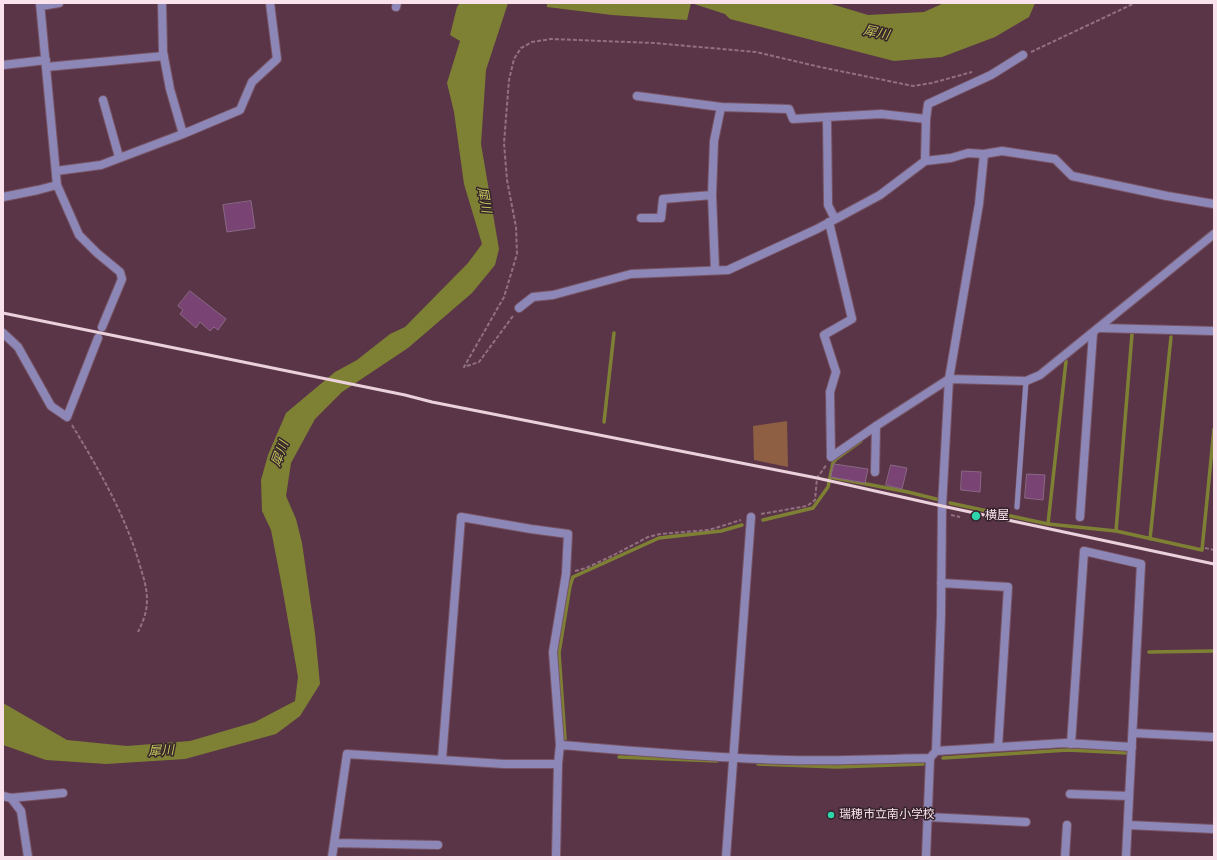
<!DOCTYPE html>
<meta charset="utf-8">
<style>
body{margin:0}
#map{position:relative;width:1217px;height:860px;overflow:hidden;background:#5a3547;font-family:"Source Sans 3",sans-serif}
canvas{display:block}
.frame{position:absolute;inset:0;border:4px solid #fae2ec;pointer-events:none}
</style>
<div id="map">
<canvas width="1217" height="860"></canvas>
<div class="frame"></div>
</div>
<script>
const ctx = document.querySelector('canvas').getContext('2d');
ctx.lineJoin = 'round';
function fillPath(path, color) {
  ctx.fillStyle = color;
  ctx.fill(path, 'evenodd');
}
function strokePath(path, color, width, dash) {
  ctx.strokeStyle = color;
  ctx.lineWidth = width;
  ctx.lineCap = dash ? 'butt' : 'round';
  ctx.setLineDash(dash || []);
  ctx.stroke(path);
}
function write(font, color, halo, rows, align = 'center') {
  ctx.font = font + ' "Source Sans 3","Noto Sans JP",sans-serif';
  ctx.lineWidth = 3;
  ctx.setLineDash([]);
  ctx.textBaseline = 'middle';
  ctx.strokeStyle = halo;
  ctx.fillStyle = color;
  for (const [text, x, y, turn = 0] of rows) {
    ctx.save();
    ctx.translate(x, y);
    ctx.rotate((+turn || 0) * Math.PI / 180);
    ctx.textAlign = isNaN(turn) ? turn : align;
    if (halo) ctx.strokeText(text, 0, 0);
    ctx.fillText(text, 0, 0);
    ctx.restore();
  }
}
fillPath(new Path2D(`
 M787,421l1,46 -34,-7 -1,-34z`), '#8e5f43');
fillPath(new Path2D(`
 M460,3h48l-22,67 -5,74 18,105 -4,16 -23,28 -64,55 -66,44 -27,27 -24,44 -5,33 10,23 6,24 13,90 5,51 -20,32 -24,18 -91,25 -79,5 -60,-4 -43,-15v-42l64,37 60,6 63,-5 65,-19 40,-21 3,-24 -15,-85 -12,-62 -9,-19 -1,-31 7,-25 18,-42 49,-41 22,-12 33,-26 15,-7 63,-64 14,-19 -18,-60 -10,-72 -7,-29 13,-42 -10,-6 7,-28z
 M547,3h144l-4,17 -75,-5 -65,-8z
 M691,3h137l40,12 56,-3 20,-9h91l-6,14 -34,20 -53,20 -48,4 -164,-42 -5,-5z`), '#7e8134');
strokePath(new Path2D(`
 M604,422l10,-89
 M830,477l78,15 32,8
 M950,503l98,21 68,7 86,19 12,-121
 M763,520l50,-12 15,-21 5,-24 3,-4 25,-18
 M1048,524l18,-163
 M1116,531l16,-197
 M1150,539l21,-202
 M1149,652l65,-1
 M565,739l-6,-86 11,-67 3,-9 86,-39 62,-7 21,-6
 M619,757l98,4
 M943,758l125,-8 60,3
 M758,764l79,3 86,-3`), '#7e8134', 3.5);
const building = new Path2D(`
 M251,201l4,27 -28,4 -4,-27z
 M190,291l36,28 -8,11 -4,-3 -4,4 -10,-9 -4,6 -16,-14 3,-4 -5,-4z
 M834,464l34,5 -3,14 -34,-6z
 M891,465l16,3 -5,21 -16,-4z
 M962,471l19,1 -1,20 -19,-2z
 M1027,474l18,1 -2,25 -18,-2z`);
fillPath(building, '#794373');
strokePath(building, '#8a6985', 1);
const lane = new Path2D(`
 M1017,507l9,-126`);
const street = new Path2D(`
 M40,3l17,182 22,50 18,18 23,19 2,7 -20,48
 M162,3l1,49 7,37 13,45
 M41,6l18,-3
 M396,7l1,-4
 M3,65l43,-5
 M46,67l118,-11
 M637,96l84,11 68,2 4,10 34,-2 1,88 7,14
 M103,100l16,57
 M827,117l54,-3 45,5
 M925,161l1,-42 2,-15 63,-29 32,-20
 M56,171l45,-6 82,-31 57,-24 12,-28 25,-23 -7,-56
 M3,197l35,-7 19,-5
 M641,218h20l2,-19 49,-4
 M829,222l23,97 -28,16 12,37 -6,20 1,65
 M715,270l-3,-75 2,-54 7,-34
 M519,308l14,-11 20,-2 78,-21 97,-4 89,-41 63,-34 45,-34 26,-3 17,-5 16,1 18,-3 53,8 17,17 95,20 47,8
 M1100,328l114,3
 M3,333l15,14 33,59 16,11 31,-79
 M831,457l45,-31 73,-47 77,2 14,-6 174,-141
 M875,472l1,-46
 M1080,517l13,-184
 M941,583l67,4 -10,160
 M1133,733l79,4
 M1071,744l13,-193 57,13 -15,293
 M560,745c76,6 151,13 227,15 48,1 95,-1 143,-2
 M936,751l129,-8 67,4
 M442,759l19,-242 70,12 37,5 -2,40 -13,78 7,93 -2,19 -2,93
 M1070,794l59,2
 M3,796l8,2 52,-5
 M11,798l10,13 7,46
 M928,817l98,5
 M1128,825l86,4
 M334,843l104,2
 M332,857l15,-103 157,10h54
 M726,857l25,-340
 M926,857l4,-99 6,-7 5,-136 1,-109 7,-127 30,-175 5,-50
 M1065,857l2,-32`);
strokePath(lane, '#775465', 6);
strokePath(street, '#775465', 10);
strokePath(new Path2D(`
 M1031,52l104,-49
 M513,316l-34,46 -15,5 40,-70 13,-43 -1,-27 -9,-47 -3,-37 5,-63 5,-21 7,-11 11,-6 19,-3 103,4 102,9 64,15 93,19 19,-3 40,-11
 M72,425c26,43 51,86 66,134 4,14 9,27 9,41 0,12 -4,22 -9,32
 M761,514l46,-8 8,-6 2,-22 10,-14
 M951,515l9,2
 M1205,548l9,2
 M575,571l11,-3 26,-12 36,-19 12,-3 49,-4 32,-10`), '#917180', 2, [4, 2]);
strokePath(lane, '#8d87b7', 5);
strokePath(street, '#8d87b7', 8);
strokePath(new Path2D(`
 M3,313l402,82 27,7 385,76 125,28 272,58`), '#ead1db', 3);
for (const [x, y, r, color] of [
 [976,516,5,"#2ed4ab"],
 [831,815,4,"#2ed4ab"]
]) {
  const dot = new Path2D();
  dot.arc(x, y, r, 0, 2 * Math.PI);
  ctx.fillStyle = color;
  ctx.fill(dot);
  strokePath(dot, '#35232b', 1.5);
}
write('12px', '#fae2ec', '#35232b', [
 ["横屋",985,516],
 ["瑞穂市立南小学校",839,815]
], 'left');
write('italic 13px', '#c3c65c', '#35232b', [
 ["犀川",876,34,12],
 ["犀川",483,200,80],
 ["犀川",281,454,-70],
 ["犀川",161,752,-3]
]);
</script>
